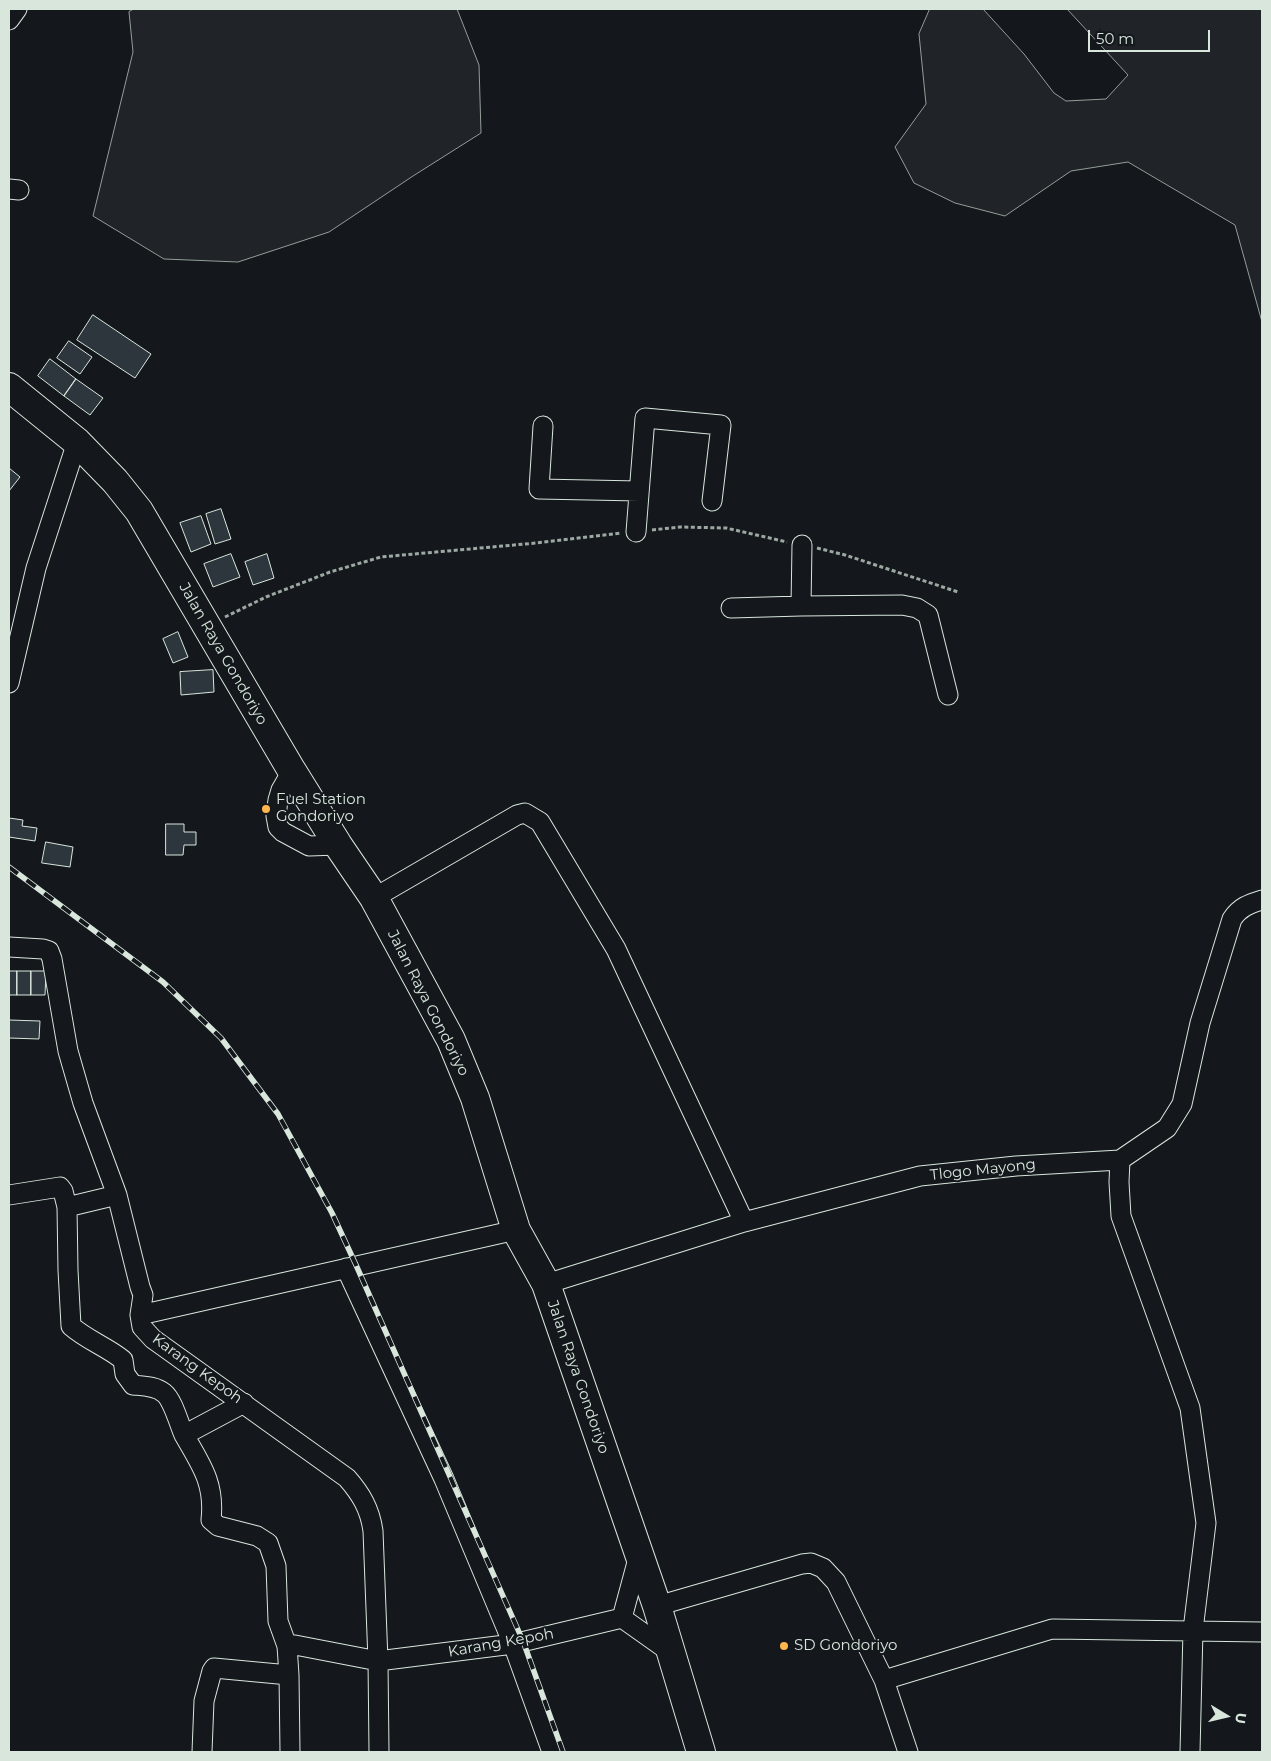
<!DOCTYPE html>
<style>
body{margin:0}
#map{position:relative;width:1271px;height:1761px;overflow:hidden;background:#14181c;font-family:Montserrat,sans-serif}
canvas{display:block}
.frame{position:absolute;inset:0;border:10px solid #d8e6dc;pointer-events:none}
.north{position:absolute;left:1201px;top:1691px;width:50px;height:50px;-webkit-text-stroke:4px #14181c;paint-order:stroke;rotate:99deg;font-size:14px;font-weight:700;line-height:20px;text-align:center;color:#d8e6dc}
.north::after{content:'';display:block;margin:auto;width:18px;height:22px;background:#d8e6dc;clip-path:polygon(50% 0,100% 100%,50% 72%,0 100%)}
.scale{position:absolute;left:1088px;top:30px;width:122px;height:22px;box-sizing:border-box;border:2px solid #d8e6dc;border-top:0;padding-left:6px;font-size:15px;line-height:18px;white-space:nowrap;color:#d8e6dc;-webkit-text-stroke:4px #14181c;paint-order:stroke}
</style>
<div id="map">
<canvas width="1271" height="1761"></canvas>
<div class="frame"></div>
<div class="north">U</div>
<div class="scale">50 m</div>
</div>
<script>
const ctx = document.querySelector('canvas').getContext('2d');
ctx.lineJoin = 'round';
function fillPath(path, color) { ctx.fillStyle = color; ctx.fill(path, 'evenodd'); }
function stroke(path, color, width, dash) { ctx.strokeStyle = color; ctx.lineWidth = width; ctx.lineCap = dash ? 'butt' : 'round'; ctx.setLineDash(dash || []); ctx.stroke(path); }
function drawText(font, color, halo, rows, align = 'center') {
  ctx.font = font + ' Montserrat,sans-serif'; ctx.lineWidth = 4; ctx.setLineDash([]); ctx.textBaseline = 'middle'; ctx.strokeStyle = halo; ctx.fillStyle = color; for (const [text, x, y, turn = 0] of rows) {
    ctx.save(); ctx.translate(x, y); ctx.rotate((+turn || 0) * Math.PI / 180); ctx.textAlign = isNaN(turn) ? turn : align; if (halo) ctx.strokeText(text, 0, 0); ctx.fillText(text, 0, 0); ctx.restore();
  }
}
const green = new Path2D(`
 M134 9H457L479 65 481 133 413 176 329 232 238 262 164 259 93 216 133 52 129 12Z
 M930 9H983L1024 54 1054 93 1066 101 1106 99 1128 75 1067 9H1262V322L1235 225 1128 162 1071 171 1005 216 955 203 914 183 895 147 926 104 919 34Z`);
fillPath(green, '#202428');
stroke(green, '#939e99', 1);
const building = new Path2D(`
 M93 315 151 354 135 378 77 340Z
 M69 341 92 357 80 374 57 358Z
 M50 359 76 379 64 396 38 376Z
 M76 379 103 398 90 415 64 396Z
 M9 468 20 477 9 491Z
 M221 509 231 539 215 544 206 514Z
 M201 516 211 544 191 552 180 523Z
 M231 554 240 577 213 587 204 564Z
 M267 554 274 578 253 585 245 562Z
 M178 632 188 657 173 663 163 639Z
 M213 670 214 692 181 695 180 672Z
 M9 818 23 820 22 826 37 828 35 841 9 837Z
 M166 824H184V832H196V845H184L183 855H166Z
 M46 842 73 847 70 867 42 863Z
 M9 971H17V995H9Z
 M17 971H31V995H17Z
 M31 971H46L45 995H31Z
 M9 1020 40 1021 39 1039 9 1038Z`);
fillPath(building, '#2c363c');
stroke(building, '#d8e6dc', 1);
const minor = new Path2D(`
 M9 20 17 9
 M9 189 19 190
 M543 426 539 489 639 491
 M636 532 645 418 721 425 712 501
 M801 606 902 605 917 608 928 615 948 695
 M731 608 801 606 802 545
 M9 683 36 568 77 442
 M292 771 281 790 278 800 276 816 278 827 283 832 309 846 338 845
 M374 898 517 815 525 813 540 822 616 949 744 1222
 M9 947 43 949 49 951 52 959 68 1051 83 1103 117 1195 140 1287 143 1295 140 1315
 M1120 1160 1119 1182 1121 1216 1190 1408 1206 1523 1193 1630 1190 1752
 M9 1195 60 1187 63 1191 67 1207 117 1195
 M67 1207 68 1270 71 1326C87 1340 107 1347 123 1360L125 1374 133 1385C143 1386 156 1386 164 1393 173 1400 179 1424 184 1435
 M346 1268 444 1479 513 1644 552 1752
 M546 1284 744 1222 920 1176 1016 1166 1120 1160 1167 1128 1182 1104 1200 1023 1232 919C1240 907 1249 904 1262 900
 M244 1403 184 1435C202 1466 215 1484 211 1520L218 1526 257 1536 268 1543 276 1566 278 1621 287 1646
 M657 1606 802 1564 811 1563 823 1568 836 1582 884 1680 1052 1629 1262 1632
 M622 1618 639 1555
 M622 1618 670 1652
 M884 1680 908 1752
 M202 1752 204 1701 212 1671 214 1668 289 1675
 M290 1752 289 1675 287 1646 295 1645 378 1661 513 1644 622 1618
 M379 1752 378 1661 373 1531C370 1509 361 1494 347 1478L153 1339 142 1327 140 1315 516 1230`);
const highway = new Path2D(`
 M9 387 77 442 115 481 139 511 292 771 338 845 374 898 451 1040 475 1098 516 1230 546 1284 657 1606 701 1752`);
stroke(minor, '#d8e6dc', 21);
stroke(highway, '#d8e6dc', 30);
stroke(new Path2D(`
 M652 530 680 527 726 528 787 542
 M817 548 845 555 958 592
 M225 617 266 597 330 572 381 557 536 543 621 533`), '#9da8a2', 3, [4, 2.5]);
stroke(minor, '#14181c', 19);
stroke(highway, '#14181c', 28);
const rail = new Path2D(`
 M9 867 163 982 221 1038 278 1114 332 1213 356 1265 523 1641 563 1752`);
stroke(rail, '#d8e6dc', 5.5);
stroke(rail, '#14181c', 4, [11]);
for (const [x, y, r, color] of [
 [266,809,5,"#ffb74d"],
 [784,1646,5,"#ffb74d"]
]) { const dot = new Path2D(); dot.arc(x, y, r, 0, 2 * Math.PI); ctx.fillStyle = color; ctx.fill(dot); stroke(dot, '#14181c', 2); }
drawText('15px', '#d8e6dc', '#14181c', [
 ["Jalan Raya Gondoriyo",223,654,60],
 ["Jalan Raya Gondoriyo",428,1003,63],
 ["Tlogo Mayong",983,1170,-6],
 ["Karang Kepoh",197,1369,36],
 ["Jalan Raya Gondoriyo",578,1377,71],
 ["Karang Kepoh",501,1643,-10]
]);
drawText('15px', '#d8e6dc', '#14181c', [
 ["Fuel Station",276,800],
 ["Gondoriyo",276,817],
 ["SD Gondoriyo",794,1646]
], 'left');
</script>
